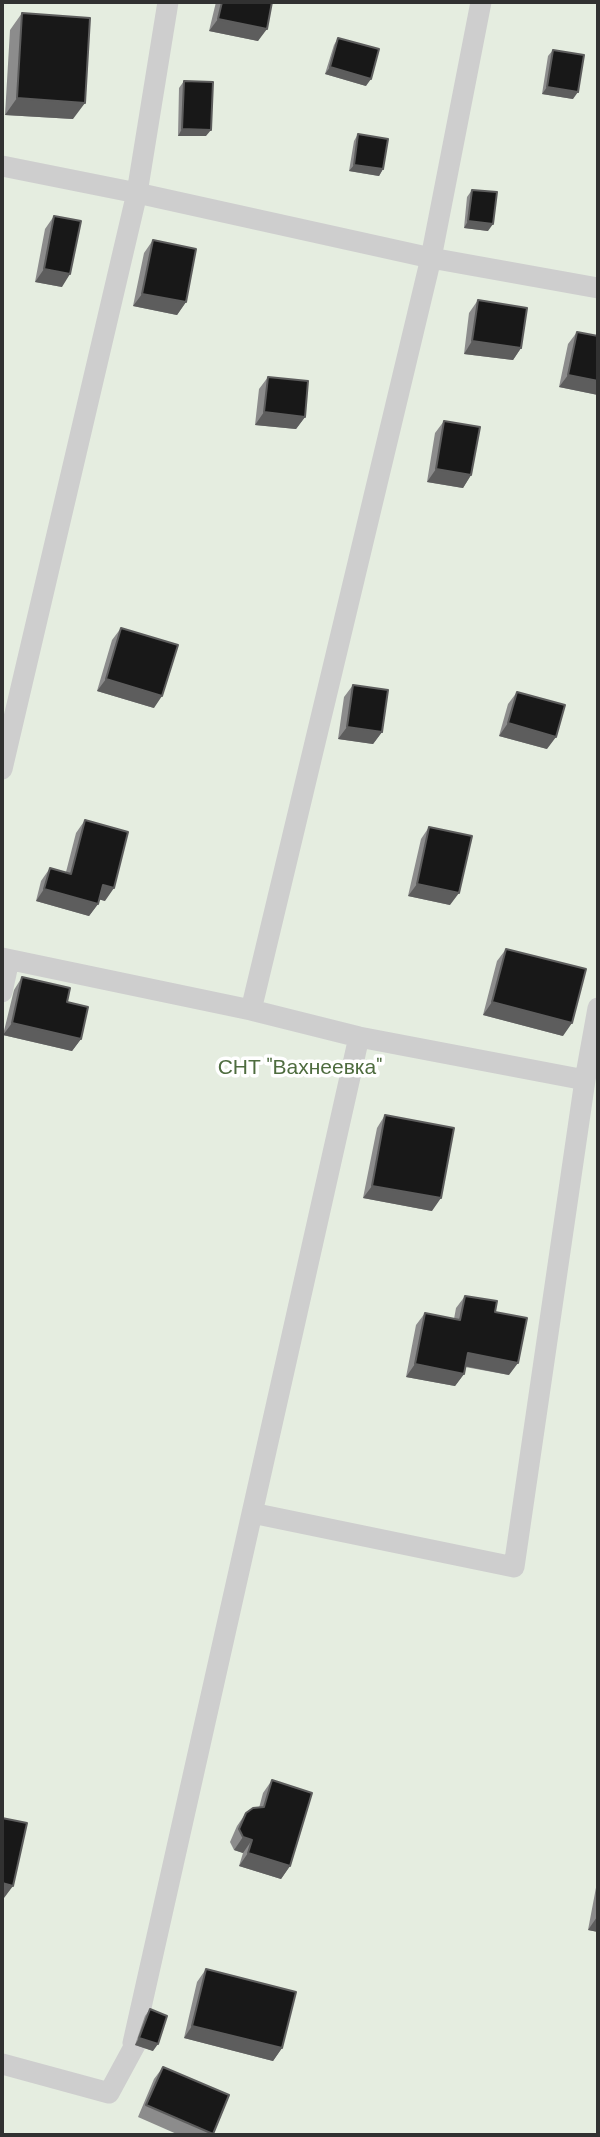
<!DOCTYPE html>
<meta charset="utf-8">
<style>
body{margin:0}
#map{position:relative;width:600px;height:2137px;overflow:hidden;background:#fff;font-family:"DM Sans",sans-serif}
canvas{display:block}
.frame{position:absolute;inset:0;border:4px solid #313131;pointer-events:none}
</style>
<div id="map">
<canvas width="600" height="2137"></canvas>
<div class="frame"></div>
</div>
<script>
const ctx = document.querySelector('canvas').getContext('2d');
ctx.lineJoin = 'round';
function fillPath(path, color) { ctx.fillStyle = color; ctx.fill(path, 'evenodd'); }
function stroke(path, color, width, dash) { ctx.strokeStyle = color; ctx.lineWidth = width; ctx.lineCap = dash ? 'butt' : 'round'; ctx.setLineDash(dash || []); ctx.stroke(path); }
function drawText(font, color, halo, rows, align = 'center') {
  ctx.font = font + ' "DM Sans",sans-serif'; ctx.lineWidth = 7; ctx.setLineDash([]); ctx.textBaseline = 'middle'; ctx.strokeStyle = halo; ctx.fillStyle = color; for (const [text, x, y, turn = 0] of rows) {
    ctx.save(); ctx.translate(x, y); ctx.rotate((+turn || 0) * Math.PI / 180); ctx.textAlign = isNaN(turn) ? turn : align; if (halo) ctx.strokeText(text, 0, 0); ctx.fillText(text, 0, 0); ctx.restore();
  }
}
fillPath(new Path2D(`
 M2 2H598V2135H2Z`), '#e5ede0');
stroke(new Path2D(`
 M2 166 137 193 431 258 598 288
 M2 769 137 193 168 2
 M2 958 251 1010 359 1037 585 1080
 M2 992 9 960
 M251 1010 431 258 481 2
 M252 1513 514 1567 585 1080 598 1008
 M2 2064 109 2093 135 2045 133 2043 359 1037`), '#cecece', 21);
fillPath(new Path2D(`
 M216 2H272L258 41 209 31Z
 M22 13 73 119 5 115 10 30Z
 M338 38 366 86 325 74 334 45Z
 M553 50 573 99 542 94 548 56Z
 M184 81 206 136H178L179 88Z
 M358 134 383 169 379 176 349 171 354 141Z
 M472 190 488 231 464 228 467 197Z
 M54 216 62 287 35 282 45 229Z
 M153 240 186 302 177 315 133 306 144 253Z
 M478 300 521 348 513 360 464 354 469 313Z
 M577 332 598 336V395L559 387 568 344Z
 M268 377 305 417 296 429 255 425 259 389Z
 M444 421 471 475 463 488 427 482 435 433Z
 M121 628 154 708 97 691 112 640Z
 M353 685 382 732 373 744 338 739 344 697Z
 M517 692 547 749 499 736 508 704Z
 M85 820 105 901 99 899 98 904 89 916 36 901 41 881 50 868 66 872 76 833Z
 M429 827 450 905 408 896 421 839Z
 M506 949 563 1036 483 1015 497 961Z
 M22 977 81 1039 72 1051 3 1035 14 990Z
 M385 1115 432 1211 363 1198 377 1128Z
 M465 1296 495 1312 509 1375 465 1367 464 1374 455 1386 406 1377 416 1325 425 1313 454 1319 456 1308Z
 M272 1780 290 1866 281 1879 239 1866 243 1853 234 1850 230 1842 237 1826 246 1813 259 1808 263 1793Z
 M598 1877V1932L588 1930Z
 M206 1969 282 2048 273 2061 184 2038 197 1982Z
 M150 2009 153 2051 135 2045 145 2016Z
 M163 2067 213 2134 212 2135H179L138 2117 154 2079Z`), '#8c8c8c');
fillPath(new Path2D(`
 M218 19 267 29 258 41 209 31Z
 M330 67 371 79 366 86 325 74Z
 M547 87 578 92 573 99 542 94Z
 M17 98 85 103 73 119 5 115Z
 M182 129 211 130 206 136H178Z
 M354 165 383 169 379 176 349 171Z
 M468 221 493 224 488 231 464 228Z
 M44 269 70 274 62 287 35 282Z
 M142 294 186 302 177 315 133 306Z
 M472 341 521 348 513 360 464 354Z
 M568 375 598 381V395L559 387Z
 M264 412 305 417 296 429 255 425Z
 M436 469 471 475 463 488 427 482Z
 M106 679 162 696 154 708 97 691Z
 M508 723 556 737 547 749 499 736Z
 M347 727 382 732 373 744 338 739Z
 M417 884 459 893 450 905 408 896Z
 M103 885 114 888 105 901 94 898Z
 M44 889 98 904 89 916 36 901Z
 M492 1002 572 1023 563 1036 483 1015Z
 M12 1023 81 1039 72 1051 3 1035Z
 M372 1186 441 1198 432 1211 363 1198Z
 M468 1353 518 1363 509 1375 459 1365Z
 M415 1364 464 1374 455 1386 406 1377Z
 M243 1837 252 1840 243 1853 234 1850Z
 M248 1853 290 1866 281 1879 239 1866Z
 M2 1883 13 1886 4 1898H2Z
 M597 1917 598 1918V1932L588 1930Z
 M192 2026 282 2048 273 2061 184 2038Z
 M139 2038 158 2044 153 2051 135 2045Z`), '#5d5d5d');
const building = new Path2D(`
 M222 2H272L267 29 218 19Z
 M22 13 90 18 85 103 17 98Z
 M338 38 379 49 371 79 330 67Z
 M553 50 584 55 578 92 547 87Z
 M184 81 213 82 211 130 182 129Z
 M358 134 388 139 383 169 354 165Z
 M472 190 497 192 493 224 468 221Z
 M54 216 81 221 70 274 44 269Z
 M153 240 196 249 186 302 142 294Z
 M478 300 527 308 521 348 472 341Z
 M577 332 598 336V381L568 375Z
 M268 377 308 381 305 417 264 412Z
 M444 421 480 427 471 475 436 469Z
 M121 628 178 645 162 696 106 679Z
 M353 685 388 690 382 732 347 727Z
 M517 692 565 705 556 737 508 723Z
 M85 820 128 832 114 888 103 885 98 904 44 889 50 868 71 874Z
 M429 827 472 836 459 893 417 884Z
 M506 949 586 969 572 1023 492 1002Z
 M22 977 70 988 67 1002 88 1007 81 1039 12 1023Z
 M385 1115 454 1128 441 1198 372 1186Z
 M465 1296 497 1301 495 1312 527 1318 518 1363 468 1353 464 1374 415 1364 425 1313 460 1320Z
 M272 1780 312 1793 290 1866 248 1853 252 1840 243 1837 239 1829 246 1813 253 1808 264 1807Z
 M2 1818 27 1823 13 1886 2 1883Z
 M206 1969 296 1992 282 2048 192 2026Z
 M150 2009 167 2016 158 2044 139 2038Z
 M163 2067 229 2095 213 2134 146 2105Z`);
fillPath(building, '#181818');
stroke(building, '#5d5d5d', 2);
drawText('21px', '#4e6c3f', '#fff', [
 ["СНТ \"Вахнеевка\"",300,1068]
]);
</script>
